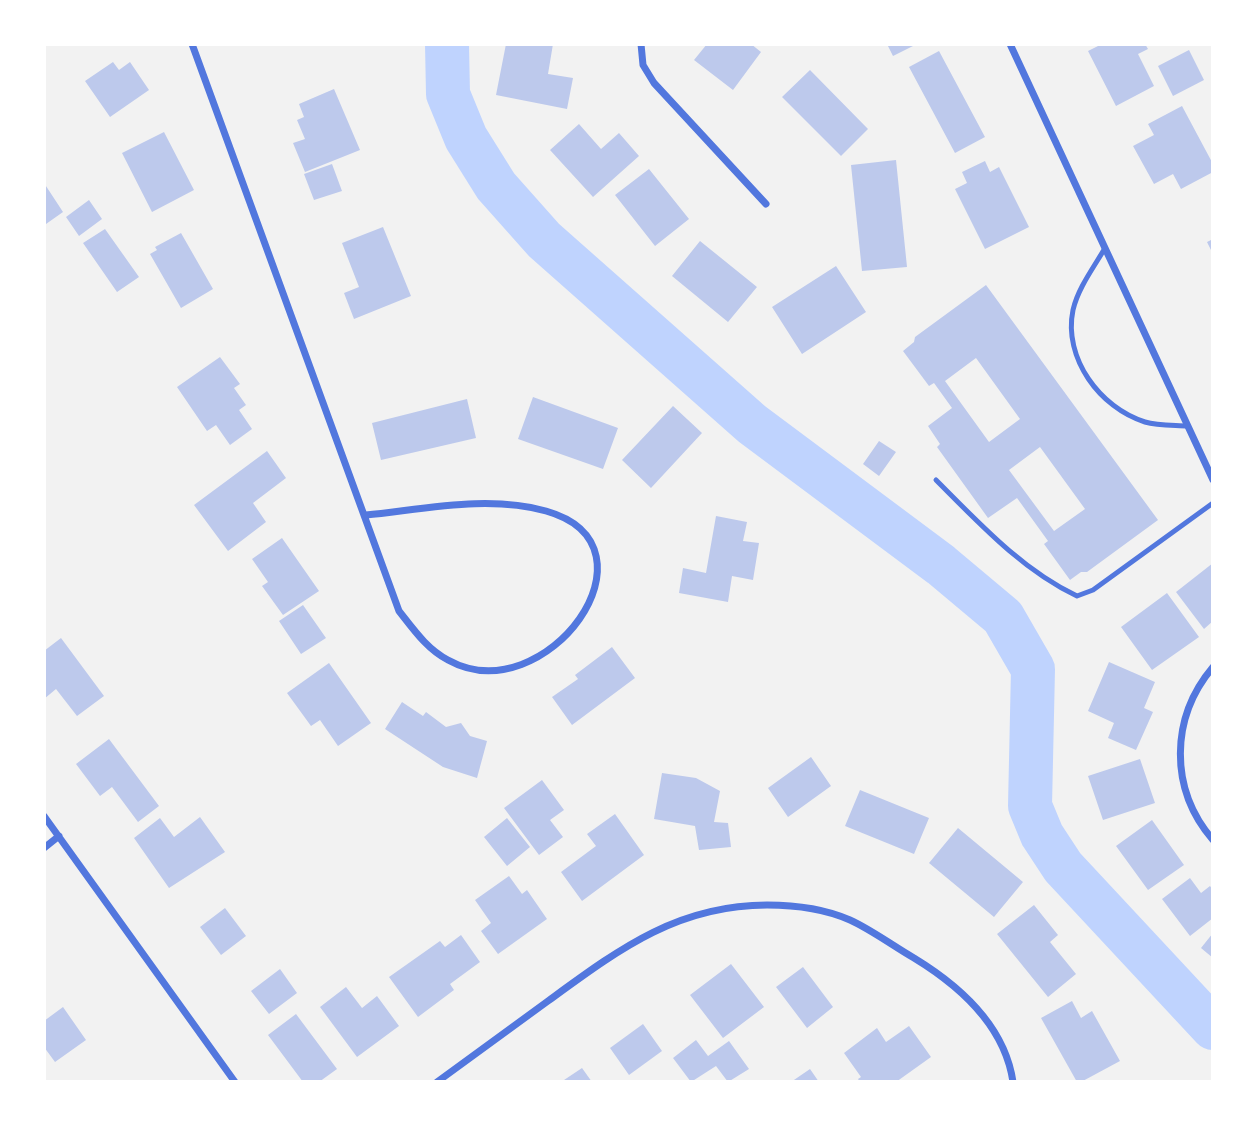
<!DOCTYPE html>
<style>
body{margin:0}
#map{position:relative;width:1257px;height:1126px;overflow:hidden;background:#f2f2f2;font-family:Overpass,sans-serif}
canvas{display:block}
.frame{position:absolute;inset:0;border:46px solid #fff;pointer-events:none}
</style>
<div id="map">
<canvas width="1257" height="1126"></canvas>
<div class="frame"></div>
</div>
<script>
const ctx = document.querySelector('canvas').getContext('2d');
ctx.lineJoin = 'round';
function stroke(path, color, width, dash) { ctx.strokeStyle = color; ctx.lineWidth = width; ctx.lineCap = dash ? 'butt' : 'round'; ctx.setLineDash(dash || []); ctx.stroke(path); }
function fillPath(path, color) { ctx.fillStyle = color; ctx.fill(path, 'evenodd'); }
stroke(new Path2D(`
 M447 44 448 94 466 138 496 186 544 240 752 424 941 565 1003 617 1033 669 1030 806 1042 835 1063 867 1213 1028`), '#bfd3fe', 44);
fillPath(new Path2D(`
 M506 44H553L548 74 573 78 567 109 496 95Z
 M707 44H751L761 52 733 90 694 60Z
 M887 44H917L893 56Z
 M1102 44H1145L1148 49 1138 54 1154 86 1116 106 1088 51Z
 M1189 50 1204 80 1173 96 1158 66Z
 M939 51 985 137 955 153 909 67Z
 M113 62 119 70 130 62 149 90 110 117 85 81Z
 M810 70 868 129 841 156 782 97Z
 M334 89 360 150 305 172 293 143 305 139 297 120 304 117 299 104Z
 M1182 106 1213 164V172L1181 189 1173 174 1154 184 1133 146 1154 135 1148 124Z
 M579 124 601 149 619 133 639 156 593 197 550 150Z
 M164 132 194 190 152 212 122 153Z
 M896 160 907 267 862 271 851 165Z
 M985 161 990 172 999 167 1029 227 985 249 955 189 967 183 962 172Z
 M332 164 342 191 314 200 304 174Z
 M649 169 689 219 655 246 615 195Z
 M44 183 63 212 46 224 44 221Z
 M89 200 102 219 79 236 66 217Z
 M383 227 411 296 354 319 344 293 359 287 342 243Z
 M105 229 139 277 117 292 83 243Z
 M181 233 213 289 181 308 150 254 157 250 155 247Z
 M1213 239V254L1207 242Z
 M700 241 757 287 728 322 672 276Z
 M836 266 866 312 802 354 772 307Z
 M986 285 1158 520 1087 572H1081L1070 580 1044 544 1048 541 1017 498 988 518 937 447 940 444 928 426 952 408 934 383 929 386 903 351 914 342 915 337ZM976 358 1020 419 989 442 945 381ZM1040 447 1085 509 1054 531 1009 470Z
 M220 357 240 384 234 388 246 405 239 410 252 429 230 445 216 425 207 431 177 387Z
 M533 397 618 428 603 469 518 439Z
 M467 399 476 438 381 460 372 423Z
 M673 406 702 433 651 488 622 460Z
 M879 441 896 452 879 476 863 464Z
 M267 451 286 478 253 503 266 522 228 551 194 505Z
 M716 516 747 522 743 541 759 543 753 580 732 576 728 602 679 593 683 568 706 573Z
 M282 538 319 591 283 615 262 586 268 582 252 559Z
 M1213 563V621L1204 629 1176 592Z
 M1167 593 1199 637 1152 670 1121 627Z
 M303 605 326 638 301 654 279 621Z
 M61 638 104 696 77 716 56 689 44 699V651Z
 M612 647 635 678 572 725 552 697 578 679 575 675Z
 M1109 662 1155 682 1144 708 1153 712 1136 750 1108 738 1114 723 1088 711Z
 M329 663 371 723 338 746 320 720 311 726 287 693Z
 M402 702 423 716 426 712 446 727 461 723 470 736 487 741 477 778 443 767 385 729Z
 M109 739 159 806 138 822 112 787 100 796 76 764Z
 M811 757 831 786 788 817 768 788Z
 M1140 759 1155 803 1103 820 1088 776Z
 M662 773 696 778 720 791 714 822 728 823 731 847 699 850 695 826 654 819Z
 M542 780 564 810 550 820 563 837 539 855 504 808Z
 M860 790 929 818 914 854 845 826Z
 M615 814 644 855 582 901 561 872 596 846 587 834Z
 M200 817 225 852 169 888 134 838 160 818 174 837Z
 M507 818 530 847 507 866 484 837Z
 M1152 820 1184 865 1148 890 1116 846Z
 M958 828 1023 882 994 917 929 863Z
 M509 876 522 894 527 890 547 919 498 954 481 931 491 923 475 900Z
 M1190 878 1201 893 1210 886 1213 890V918L1190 936 1162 899Z
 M1034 905 1058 935 1050 942 1076 974 1048 997 997 934Z
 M225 908 246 936 221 955 200 927Z
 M1213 933V958L1201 948Z
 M461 935 480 962 450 984 454 990 418 1017 389 977 440 941 445 947Z
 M731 964 764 1007 723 1038 690 995Z
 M803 967 833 1007 807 1028 776 987Z
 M280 969 297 993 269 1014 251 991Z
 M346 987 362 1008 377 996 399 1026 357 1057 320 1007Z
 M1072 1001 1081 1018 1092 1011 1120 1061 1081 1082H1077L1041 1018Z
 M63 1007 86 1040 55 1062 44 1047V1021Z
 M296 1014 337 1069 319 1082H303L268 1035Z
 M643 1024 662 1051 629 1075 610 1048Z
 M909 1026 931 1057 896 1082H860L858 1079 861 1077 844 1053 877 1028 886 1042Z
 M696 1040 708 1056 729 1041 749 1069 728 1082 716 1066 691 1082 673 1058Z
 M582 1068 592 1082H561Z
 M810 1069 819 1082H791Z`), '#bdc9ec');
stroke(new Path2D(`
 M1105 248C1094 267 1078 288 1073 310 1063 358 1100 408 1145 422 1158 426 1175 425 1188 426
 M936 480C979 523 1022 570 1077 596L1093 590 1213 503`), '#5277de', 5);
stroke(new Path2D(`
 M192 44 399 611C414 630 427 649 448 660 545 714 669 546 546 511 488 495 425 509 366 515
 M641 44 643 65 654 83 766 204
 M1010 44 1213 480
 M1213 667C1170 718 1169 789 1213 840
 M44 816 235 1082
 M44 848 59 836
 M437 1082C474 1055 511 1028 548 1001 618 950 677 905 767 905 795 905 825 909 850 920 872 930 893 946 914 958 960 986 1005 1027 1013 1082`), '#5277de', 7);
</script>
